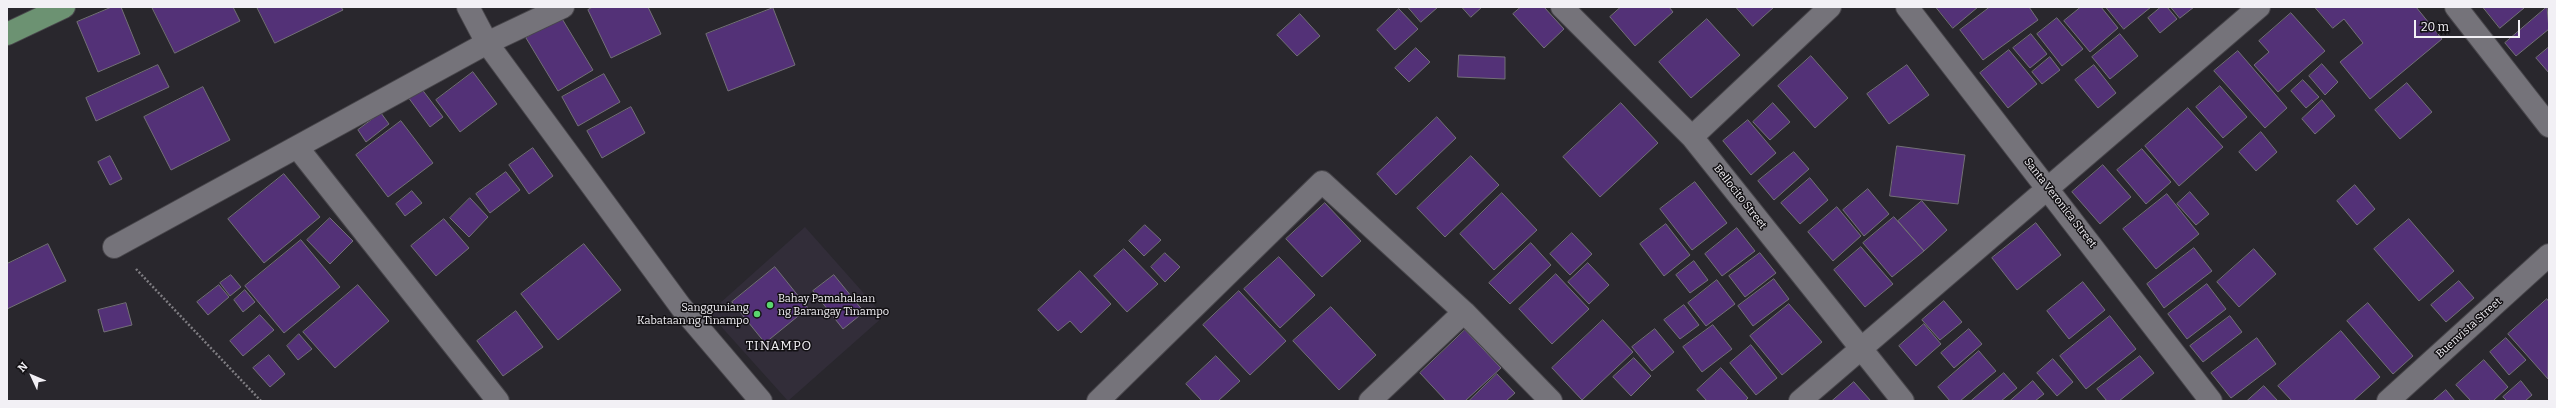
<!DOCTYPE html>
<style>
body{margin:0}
#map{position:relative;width:2556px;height:408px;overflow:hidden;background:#29272d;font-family:Bitter,serif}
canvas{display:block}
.frame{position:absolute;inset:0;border:8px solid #f2f0f5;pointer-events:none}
.north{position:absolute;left:12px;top:356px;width:40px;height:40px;-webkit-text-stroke:3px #121013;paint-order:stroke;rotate:314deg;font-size:11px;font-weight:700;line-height:16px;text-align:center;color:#f2f0f5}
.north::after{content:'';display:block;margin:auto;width:14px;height:18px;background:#f2f0f5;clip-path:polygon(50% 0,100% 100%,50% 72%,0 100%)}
.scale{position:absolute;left:2414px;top:20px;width:106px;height:18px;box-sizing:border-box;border:2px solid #f2f0f5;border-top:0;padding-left:5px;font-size:12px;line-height:14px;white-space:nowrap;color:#f2f0f5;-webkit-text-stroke:3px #121013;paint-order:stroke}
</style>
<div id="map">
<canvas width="2556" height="408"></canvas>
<div class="frame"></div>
<div class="north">N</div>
<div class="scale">20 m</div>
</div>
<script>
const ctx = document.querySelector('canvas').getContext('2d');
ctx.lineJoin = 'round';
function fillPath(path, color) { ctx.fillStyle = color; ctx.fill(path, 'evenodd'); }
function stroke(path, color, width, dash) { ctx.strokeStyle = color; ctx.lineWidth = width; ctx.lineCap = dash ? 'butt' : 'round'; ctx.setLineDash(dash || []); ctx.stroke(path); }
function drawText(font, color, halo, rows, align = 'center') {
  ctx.font = font + ' Bitter,serif'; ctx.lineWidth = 3; ctx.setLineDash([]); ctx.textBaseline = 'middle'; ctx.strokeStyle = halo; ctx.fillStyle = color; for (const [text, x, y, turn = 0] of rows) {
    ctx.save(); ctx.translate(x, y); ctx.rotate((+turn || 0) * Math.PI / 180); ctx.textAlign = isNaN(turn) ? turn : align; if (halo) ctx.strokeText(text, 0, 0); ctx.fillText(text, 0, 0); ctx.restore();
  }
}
fillPath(new Path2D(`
 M805 227 884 316 788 401 709 313Z`), '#322d39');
const building = new Path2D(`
 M112 7H121L140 54 98 72 77 22Z
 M152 7H233L240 21 175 53Z
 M257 7H341L343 10 275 43Z
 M593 7H648L661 34 611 58 588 10Z
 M1408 7H1438L1421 22Z
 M1462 7H1482L1471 17Z
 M1521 7H1544L1564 29 1544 48 1513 14Z
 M1621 7H1669L1673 12 1635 46 1610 17Z
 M1736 7H1774L1753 26Z
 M1936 7H1978L1953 28Z
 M1990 7H2029L2038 20 1983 60 1960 30Z
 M2081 7H2101L2118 28 2090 52 2064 21Z
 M2106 7H2151L2124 29Z
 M2161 7H2167L2177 19 2160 33 2148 18Z
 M2171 7H2194L2180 18Z
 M2315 7H2416L2442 39 2370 99 2340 62 2363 43 2344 19 2333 28Z
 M2483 7H2523L2524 8 2500 28Z
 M2547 7 2549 29 2516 56 2505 43Z
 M773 8 795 65 728 91 706 34Z
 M1399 9 1418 29 1395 50 1377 30Z
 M2291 13 2325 51 2278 92 2254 65 2269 52 2259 41Z
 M1300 14 1320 36 1297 56 1277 35Z
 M561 17 593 70 558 91 526 38Z
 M2057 18 2083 49 2062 66 2037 34Z
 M1707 19 1740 55 1691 98 1659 62Z
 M2031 34 2047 54 2030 68 2013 48Z
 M2120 34 2138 56 2110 79 2092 57Z
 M2549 47V73L2536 58Z
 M1416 48 1430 62 1409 82 1395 68Z
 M2009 50 2037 84 2008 108 1980 73Z
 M2238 51 2287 108 2265 128 2214 71Z
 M1459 55 1505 57V79L1458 77Z
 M1811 56 1848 98 1815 128 1778 86Z
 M2050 57 2060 70 2042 84 2032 72Z
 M2322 64 2338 82 2325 95 2309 76Z
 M158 65 169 87 96 121 86 98Z
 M1907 65 1929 95 1889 124 1867 94Z
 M2094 65 2116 93 2098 108 2075 80Z
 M473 72 497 104 460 132 436 100Z
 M604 74 620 102 578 126 562 97Z
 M2303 80 2319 97 2306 108 2291 91Z
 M2407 83 2432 112 2400 139 2375 110Z
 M2220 86 2247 117 2223 138 2196 107Z
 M203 87 230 140 171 170 144 117Z
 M421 88 443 117 430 127 408 97Z
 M2322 100 2335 116 2315 134 2302 119Z
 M1621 103 1658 143 1600 197 1563 157Z
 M1773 103 1790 122 1770 140 1753 122Z
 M631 107 645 133 602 158 587 131Z
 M2188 108 2223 147 2179 186 2145 146Z
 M381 113 389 124 366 142 358 130Z
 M1437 117 1456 138 1396 195 1377 174Z
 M1748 120 1776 153 1751 175 1723 141Z
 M401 121 433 163 388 197 356 155Z
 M2261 132 2277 152 2256 171 2239 152Z
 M1897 146 1965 155 1958 204 1890 196Z
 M533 148 553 176 529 194 509 165Z
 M2142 149 2171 182 2146 204 2117 170Z
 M1794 152 1809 169 1774 200 1758 181Z
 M110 156 122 179 110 185 98 162Z
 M1471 156 1499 185 1445 237 1417 208Z
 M2103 165 2131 197 2100 224 2072 192Z
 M506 172 520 190 490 213 476 194Z
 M284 174 320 217 264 263 228 219Z
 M1810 178 1828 200 1800 224 1781 203Z
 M1695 182 1727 223 1692 250 1660 209Z
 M2355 185 2375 209 2357 225 2337 201Z
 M1868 189 1889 214 1864 236 1843 210Z
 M412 191 422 203 405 216 396 204Z
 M2190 192 2209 214 2196 225 2177 204Z
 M1502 193 1537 230 1494 270 1460 234Z
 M2167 194 2199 234 2156 269 2123 229Z
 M470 198 488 217 469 237 450 218Z
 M1922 201 1947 230 1924 251 1898 221Z
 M1325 203 1361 241 1322 277 1286 239Z
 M1837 207 1861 236 1833 261 1808 232Z
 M1894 217 1924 251 1892 277 1863 243Z
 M330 218 353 241 330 264 307 240Z
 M444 219 469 248 436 276 411 246Z
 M2409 219 2454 271 2419 301 2374 249Z
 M2036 223 2061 255 2017 290 1992 258Z
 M1666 224 1690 255 1664 276 1640 244Z
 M1145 225 1161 240 1144 256 1129 241Z
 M1737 228 1755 251 1722 276 1705 254Z
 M1572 233 1592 254 1570 275 1550 254Z
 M301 240 340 287 284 333 245 286Z
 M1531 243 1551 265 1510 304 1489 283Z
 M48 244 66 281 7 309V264Z
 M584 244 621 290 558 340 521 294Z
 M1861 247 1893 284 1865 307 1834 270Z
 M2194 248 2212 271 2164 308 2147 284Z
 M1124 249 1158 284 1127 312 1094 276Z
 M2254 249 2276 274 2239 307 2217 282Z
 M1165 253 1180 267 1165 282 1151 267Z
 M1760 253 1776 273 1745 297 1729 276Z
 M1279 257 1315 295 1280 328 1244 289Z
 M1694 261 1708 280 1690 293 1676 275Z
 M1588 263 1609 285 1589 304 1568 282Z
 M775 267 808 308 765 343 732 302Z
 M1080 271 1111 304 1081 333 1070 321 1058 331 1038 310Z
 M1556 274 1589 309 1552 344 1519 309Z
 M231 275 241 287 230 296 220 283Z
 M834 275 864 312 843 329 813 291Z
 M1774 279 1789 299 1753 326 1738 306Z
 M1717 280 1735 304 1706 326 1688 303Z
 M2459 281 2474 298 2446 322 2431 305Z
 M2083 282 2105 310 2069 339 2047 311Z
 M2207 284 2226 309 2187 339 2168 314Z
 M219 285 229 297 208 315 197 302Z
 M358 285 389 321 335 368 303 332Z
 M245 290 255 302 243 312 234 300Z
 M1239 291 1286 341 1250 375 1203 325Z
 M2547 299 2549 302 2548 379 2508 334Z
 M1944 301 1962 322 1940 340 1922 320Z
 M126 303 132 325 104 332 98 310Z
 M2368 303 2413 356 2393 374 2347 321Z
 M1789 304 1822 342 1782 375 1750 336Z
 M1684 305 1699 325 1680 339 1664 320Z
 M1331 307 1376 355 1339 390 1293 341Z
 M516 311 543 347 503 376 477 341Z
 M260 315 274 330 243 356 230 341Z
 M2110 316 2136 349 2086 389 2060 356Z
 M2230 316 2242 332 2203 362 2190 346Z
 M1603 320 1633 352 1582 400 1552 368Z
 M1924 324 1941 344 1916 366 1899 346Z
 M1713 325 1732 349 1702 372 1683 347Z
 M1655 329 1674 352 1652 371 1632 347Z
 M1969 329 1982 344 1954 368 1941 353Z
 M1465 330 1501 368 1465 401H1446L1420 373Z
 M2341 331 2380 377 2353 401H2292L2278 386Z
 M299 334 312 349 298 360 287 346Z
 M2257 338 2276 364 2231 398 2211 373Z
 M2506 338 2526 360 2509 375 2490 352Z
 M1751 345 1777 378 1756 395 1730 363Z
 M1979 351 1996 371 1960 401H1950L1938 387Z
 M269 355 285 374 270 387 253 368Z
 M1216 356 1240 381 1218 401H1202L1186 384Z
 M2140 356 2154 373 2119 401H2107L2097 389Z
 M1634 358 1651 376 1631 396 1613 377Z
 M2053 359 2073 382 2057 396 2037 373Z
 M2484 360 2508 387 2493 401H2471L2456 385Z
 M1721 368 1748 398 1745 401H1707L1697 390Z
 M2004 373 2017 388 2001 401H1971Z
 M1497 374 1515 393 1506 401H1469Z
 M2033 381 2044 394 2035 401H2010Z
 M2521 381 2532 395 2525 401H2507L2503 397Z
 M1854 382 1871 401H1832Z
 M2264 386 2278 401H2247Z
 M2446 390 2455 401H2433Z`);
fillPath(building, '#533177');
stroke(building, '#737077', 1);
const minor = new Path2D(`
 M468 7 487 43 681 307 761 401
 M1562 7 1692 137 1903 401
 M1907 7 2211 401
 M2456 7 2549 126
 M1692 137 1830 7
 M297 147 498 401
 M114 247 487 43 563 7
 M1098 401 1322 182 1464 312 1551 401
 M1370 401 1464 312
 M1800 401 2259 7
 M2388 401 2549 255`);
const major = new Path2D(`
 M7 34 64 7`);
stroke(minor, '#48464b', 24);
stroke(major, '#48464b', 24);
stroke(new Path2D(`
 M136 269 261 401`), '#7f7d82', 2.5, [2, 2]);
stroke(minor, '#75737a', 22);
stroke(major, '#6c9272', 22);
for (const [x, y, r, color] of [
 [770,305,4,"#5ad56e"],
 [757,314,4,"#5ad56e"]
]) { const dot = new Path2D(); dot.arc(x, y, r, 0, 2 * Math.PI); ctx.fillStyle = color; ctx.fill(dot); stroke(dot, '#121013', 1.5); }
drawText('11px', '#f2f0f5', '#121013', [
 ["Bellocito Street",1740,197,52],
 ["Santa Veronica Street",2060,203,52],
 ["Buenvista Street",2469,328,-42]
]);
drawText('11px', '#f2f0f5', '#121013', [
 ["Bahay Pamahalaan",778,299],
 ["ng Barangay Tinampo",778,312],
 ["Sangguniang",749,308,"right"],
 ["Kabataan ng Tinampo",749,321,"right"]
], 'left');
ctx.letterSpacing = '1px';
drawText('13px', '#f2f0f5', '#121013', [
 ["TINAMPO",779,346]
]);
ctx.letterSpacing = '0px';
</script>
